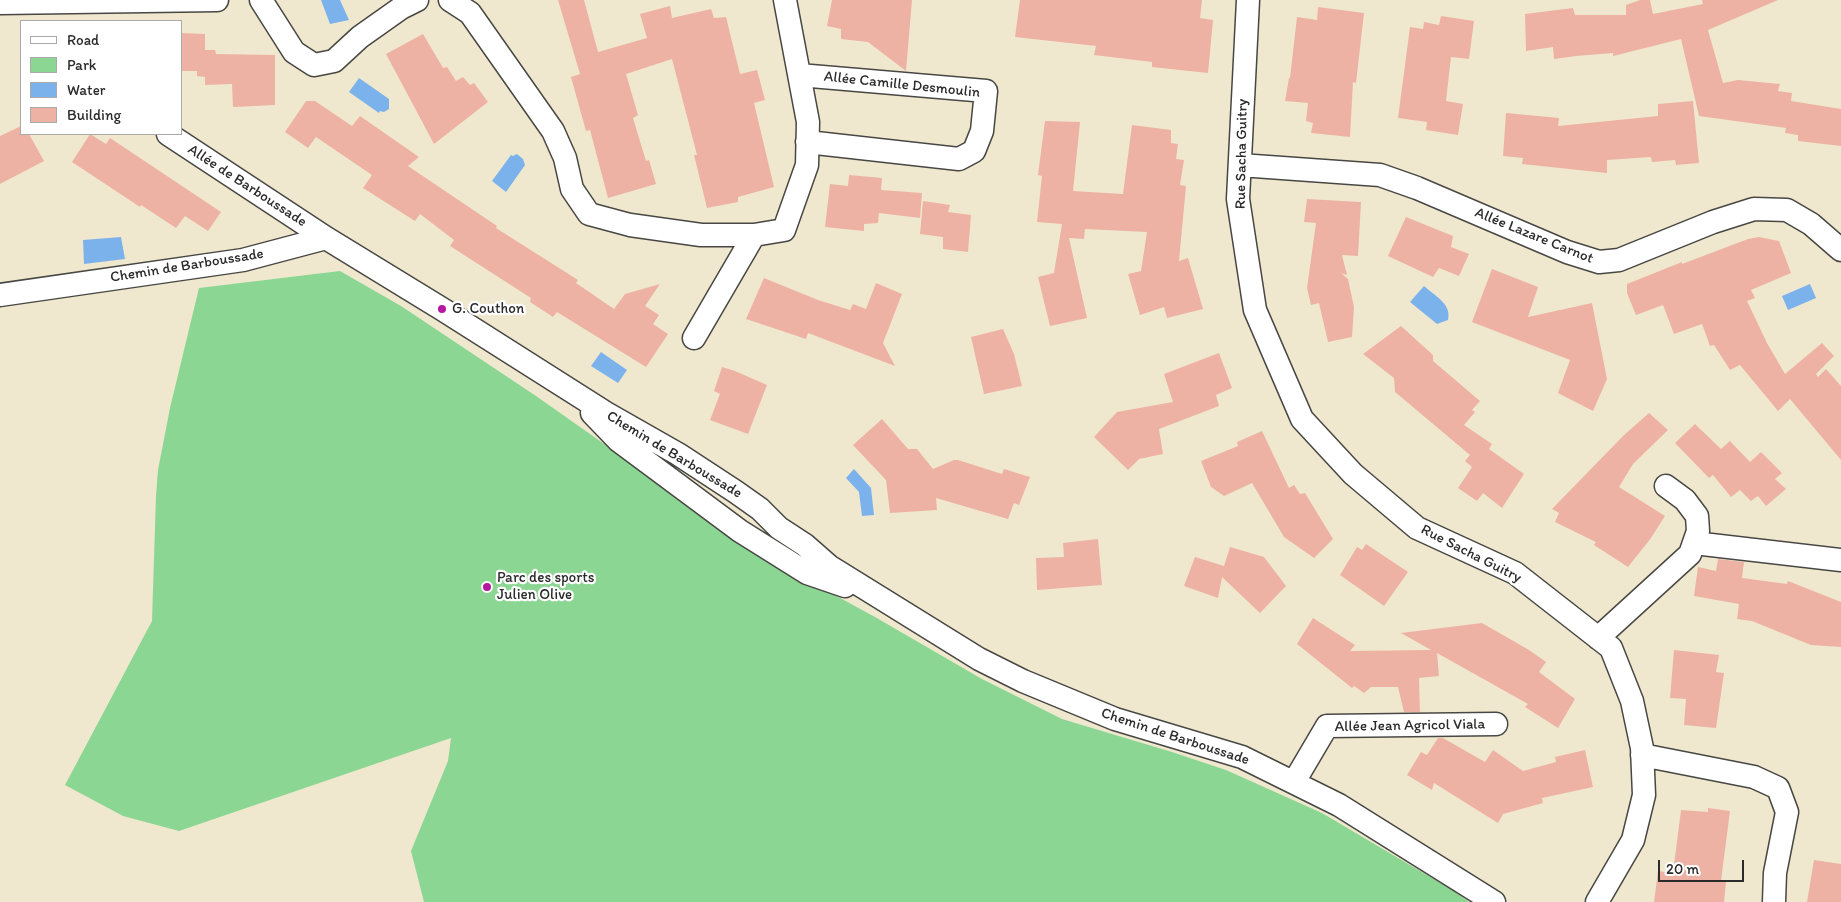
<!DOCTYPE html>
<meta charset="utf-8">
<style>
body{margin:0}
#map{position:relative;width:1841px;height:902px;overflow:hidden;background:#efe8ce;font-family:Itim,sans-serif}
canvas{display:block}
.legend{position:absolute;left:20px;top:20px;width:162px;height:115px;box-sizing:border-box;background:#fff;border:1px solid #aaa;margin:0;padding:6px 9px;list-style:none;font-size:15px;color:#2b2b2b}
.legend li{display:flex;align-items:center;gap:10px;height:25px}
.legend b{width:25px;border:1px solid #aaa}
.scale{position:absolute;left:1658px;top:860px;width:86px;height:22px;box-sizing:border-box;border:2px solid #2b2b2b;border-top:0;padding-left:6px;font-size:15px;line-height:18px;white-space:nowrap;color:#2b2b2b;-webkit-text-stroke:4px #fff;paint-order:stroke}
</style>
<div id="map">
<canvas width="1841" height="902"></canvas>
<ul class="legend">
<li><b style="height:6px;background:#fff"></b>Road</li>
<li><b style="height:14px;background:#8cd693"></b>Park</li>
<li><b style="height:14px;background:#7cb2eb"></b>Water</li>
<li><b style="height:14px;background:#eeb2a4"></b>Building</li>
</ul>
<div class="scale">20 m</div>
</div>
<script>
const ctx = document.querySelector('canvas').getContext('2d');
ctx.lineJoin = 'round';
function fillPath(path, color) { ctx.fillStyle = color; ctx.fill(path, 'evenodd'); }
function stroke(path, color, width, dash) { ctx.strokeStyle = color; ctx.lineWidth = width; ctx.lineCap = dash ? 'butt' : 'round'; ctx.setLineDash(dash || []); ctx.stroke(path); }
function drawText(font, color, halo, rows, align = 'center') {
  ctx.font = font + ' Itim,sans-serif'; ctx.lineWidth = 4.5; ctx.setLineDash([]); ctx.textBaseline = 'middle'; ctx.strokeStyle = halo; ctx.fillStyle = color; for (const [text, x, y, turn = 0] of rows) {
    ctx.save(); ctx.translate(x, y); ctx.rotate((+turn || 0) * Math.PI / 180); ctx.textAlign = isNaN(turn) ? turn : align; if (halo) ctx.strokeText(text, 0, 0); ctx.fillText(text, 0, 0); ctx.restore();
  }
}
fillPath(new Path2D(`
 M340 271 401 306 536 396 765 557 875 617 982 679 1062 719 1172 752 1226 770 1322 813 1454 891 1469 902H424L411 851 448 761 451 738 179 831 123 816 65 785 152 621 156 496 158 470 170 408 199 288Z`), '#8cd693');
fillPath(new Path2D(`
 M321 0H340L349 20 330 24Z
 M359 78 389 99V109L384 112 380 111 379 113 349 92Z
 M517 154 523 159 525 165 506 192 492 181 511 155 513 156Z
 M121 237 125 259 84 264 83 240Z
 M1810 284 1816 298 1788 310 1782 296Z
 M1424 286C1435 296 1452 304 1448 320L1437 324 1410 302Z
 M601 352 627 370 618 383 591 366Z
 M854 469 871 488 874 515 862 516 859 492 846 478Z`), '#7cb2eb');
fillPath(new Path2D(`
 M558 0H584L598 52 647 38 640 14 670 6 672 18 711 9 714 18 726 17 740 74 757 70 765 100 754 103 774 187 738 197V202L707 208 694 155H697L672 59 626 74 638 115 633 118 646 161 649 160 656 184 608 198 590 130 586 131 571 77 580 74Z
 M832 0H912L906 71 868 42 841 39V29L827 26Z
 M1020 0H1202L1200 18 1213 20 1208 73 1152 67V62L1094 55 1096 46 1015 37Z
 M1640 0H1650L1653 14 1703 4 1702 0H1778L1708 30 1723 83 1738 80 1780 84 1778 91 1792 93 1791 101 1841 109V146L1798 141V135L1785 133 1786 128 1699 116 1681 39 1613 56V53L1576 56 1554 59 1553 47 1526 51 1525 14 1573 8 1575 15H1626V5Z
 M1318 7 1364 13 1356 83 1353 82 1350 137 1311 133 1313 123 1306 121 1308 103 1285 101 1289 78H1290L1297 17 1317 20Z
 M1441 16 1474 21 1469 59 1451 57 1446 101 1463 104 1458 135 1426 130 1427 122 1398 118 1410 27 1423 29 1424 22 1439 25Z
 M181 33 205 34V50H215L216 54 275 55V105L233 107 232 84 205 85V77L197 76V71H181Z
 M423 34 443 68 447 67 456 81 463 77 470 85 474 83 488 102 434 144 386 54Z
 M306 101H315L352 126 360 116 419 157 408 166 497 226 496 228 578 280 576 283 614 309 625 294 660 284 645 306 659 315 653 324 668 334 646 367 557 312 553 317 530 302 531 298 450 246 454 240 420 214 415 221 363 188 372 175 316 137 308 148 285 132Z
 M1693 101 1699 163 1676 165 1675 160 1652 162 1651 157 1607 160V173L1522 164 1523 158 1503 156 1506 113 1559 118 1558 126 1658 116V104Z
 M1045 121 1080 122 1073 191 1123 194 1132 125 1171 130V143L1178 144 1176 159 1184 160 1180 185 1186 186 1179 261 1188 258 1203 309 1167 318 1164 307 1140 315 1128 274 1141 271 1147 232 1085 229 1084 239 1069 238 1087 318 1050 326 1038 277 1054 273 1062 224 1037 222 1042 176 1038 175Z
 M21 126V134H29L44 161 0 184V136Z
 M90 134 106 144 110 138 221 212 208 231 185 216 176 228 141 205 140 207 72 162Z
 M849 175 882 178 881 190 922 193 920 218 879 213 878 223 864 224V231L825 227 830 184 848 186Z
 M1307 199 1361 202 1358 256 1342 255 1347 275 1341 273 1348 279 1354 307 1352 337 1328 342 1319 303 1311 305 1307 288 1316 223 1304 222Z
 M923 201 950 205 948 212 971 215 968 252 943 249V237L920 234Z
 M1406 217 1453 236 1451 247 1469 254 1459 276 1439 268 1433 277 1388 256Z
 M1759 237 1779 241 1791 273 1751 290 1755 298 1747 301 1767 343 1785 374 1822 343 1834 356 1816 374 1818 377 1826 369 1841 386V460L1790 399 1778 411 1740 365 1730 370 1714 345 1710 346 1702 324 1674 334 1663 305 1636 315 1627 293V284L1682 262V264L1748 239Z
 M1492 269 1538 287 1528 317 1592 303 1607 379 1593 411 1558 393 1570 360 1472 322Z
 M764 278 818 300 850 310 853 304 866 309 876 283 902 294 883 343 895 366 808 333 806 339 746 319Z
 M1401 326 1433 355V361L1480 401 1472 410 1475 412 1464 425 1492 444 1489 449 1524 474 1502 508 1483 493 1477 501 1458 488 1472 467 1465 461 1470 455 1395 392 1394 378 1363 354Z
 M1003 329 1014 354 1022 386 984 394 971 337Z
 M1219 353 1232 388 1216 395 1219 406 1159 429 1163 454 1139 459 1128 470 1094 437 1117 412 1173 402 1164 374Z
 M722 367 735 371 767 385 748 434 710 420 720 394 714 391Z
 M1649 413 1668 430 1633 464 1619 487 1665 516 1651 538 1628 567 1594 545 1596 542 1555 522 1559 513 1552 509 1623 436Z
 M882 419 908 449H917L933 469 954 460H958L1002 474 1004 469 1030 477 1019 505 1014 503 1008 519 936 498 937 510 890 513 886 480 853 445Z
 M1695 424 1721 449 1730 441 1750 462 1761 452 1782 473 1775 479 1786 489 1766 506 1758 496 1751 501 1740 490 1731 497 1713 475 1709 478 1675 443Z
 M1262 431 1289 488 1294 485 1300 494 1305 493 1333 539 1314 558 1284 537 1252 483 1224 496 1211 487 1201 461 1238 446 1237 442Z
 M1098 539 1102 585 1037 590 1036 558 1064 557 1063 543Z
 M1366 544 1408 572 1384 606 1340 575 1357 547 1362 550Z
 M1230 547 1264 557 1286 586 1260 613 1222 577 1218 598 1184 586 1195 557 1224 566Z
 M1718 559 1744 562 1742 578 1787 584 1788 581 1841 602V647L1811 645 1752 621 1737 619 1739 604 1694 596 1698 567 1716 571Z
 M1313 618 1355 645 1350 651 1431 650 1401 633 1482 623 1529 650 1546 662 1539 672 1575 699 1558 728 1525 707 1528 704 1437 653 1439 676 1419 678 1420 712H1404L1398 687H1371L1364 693 1354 686 1352 688 1297 644Z
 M1674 650 1719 655 1716 672 1724 673 1716 728 1684 725 1686 699 1670 698Z
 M1438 738H1443L1485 762 1493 750 1523 771 1556 762 1555 757 1585 750 1593 787 1542 798 1543 803 1503 814 1498 823 1434 783 1432 790 1407 775 1421 752 1427 755Z
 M1708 808 1730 811 1721 881 1726 882 1724 902H1654L1658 871 1673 873 1681 810 1708 812Z
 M1814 860 1841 864V902H1807Z`), '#eeb2a4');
const street = new Path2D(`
 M261 0 294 52 314 65 334 61 360 37 401 8 417 0
 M450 0 470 13 553 131 565 158 572 189 589 214 630 225 701 235H754L784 230 807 165 808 122 785 0
 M1248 0 1238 199 1255 310 1302 419 1353 474 1417 528 1515 573 1611 648 1632 701 1642 748 1644 795 1633 840 1597 902
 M0 3 217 0
 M799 75 986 91 982 131 974 151 959 159 807 142
 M168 134 326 238 442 309 606 413 678 454 736 492 760 509 779 528 805 545 829 566 979 659 1023 681 1115 719 1242 757 1339 805 1494 902
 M1240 165 1380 175 1417 188 1567 252 1599 262 1619 260 1713 222 1754 209 1787 210 1811 224 1841 250
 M0 295 243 260 326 238
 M694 338 754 235
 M592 413 619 441 740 531 807 573 845 586
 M1694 543 1841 560
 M1598 638 1690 554 1698 531 1697 516 1685 500 1666 486
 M1642 755 1754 777 1778 788 1787 812 1775 873 1774 902
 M1294 782 1327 726 1496 724`);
stroke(street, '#484743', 25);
stroke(street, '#fff', 22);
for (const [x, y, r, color] of [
 [442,309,5,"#b5179e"],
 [487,587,5,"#b5179e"]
]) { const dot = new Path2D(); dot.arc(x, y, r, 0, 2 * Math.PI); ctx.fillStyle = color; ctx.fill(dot); stroke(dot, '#fff', 2); }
drawText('15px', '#2b2b2b', '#fff', [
 ["Allée Camille Desmoulin",902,85,6],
 ["Rue Sacha Guitry",1242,154,-89],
 ["Allée de Barboussade",247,186,33],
 ["Allée Lazare Carnot",1534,236,22],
 ["Chemin de Barboussade",187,266,-9],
 ["Chemin de Barboussade",674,455,31],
 ["Rue Sacha Guitry",1471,554,27],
 ["Allée Jean Agricol Viala",1410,726,-1],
 ["Chemin de Barboussade",1175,737,18]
]);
drawText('15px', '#2b2b2b', '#fff', [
 ["G. Couthon",452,309],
 ["Parc des sports",497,578],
 ["Julien Olive",497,595]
], 'left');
</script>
